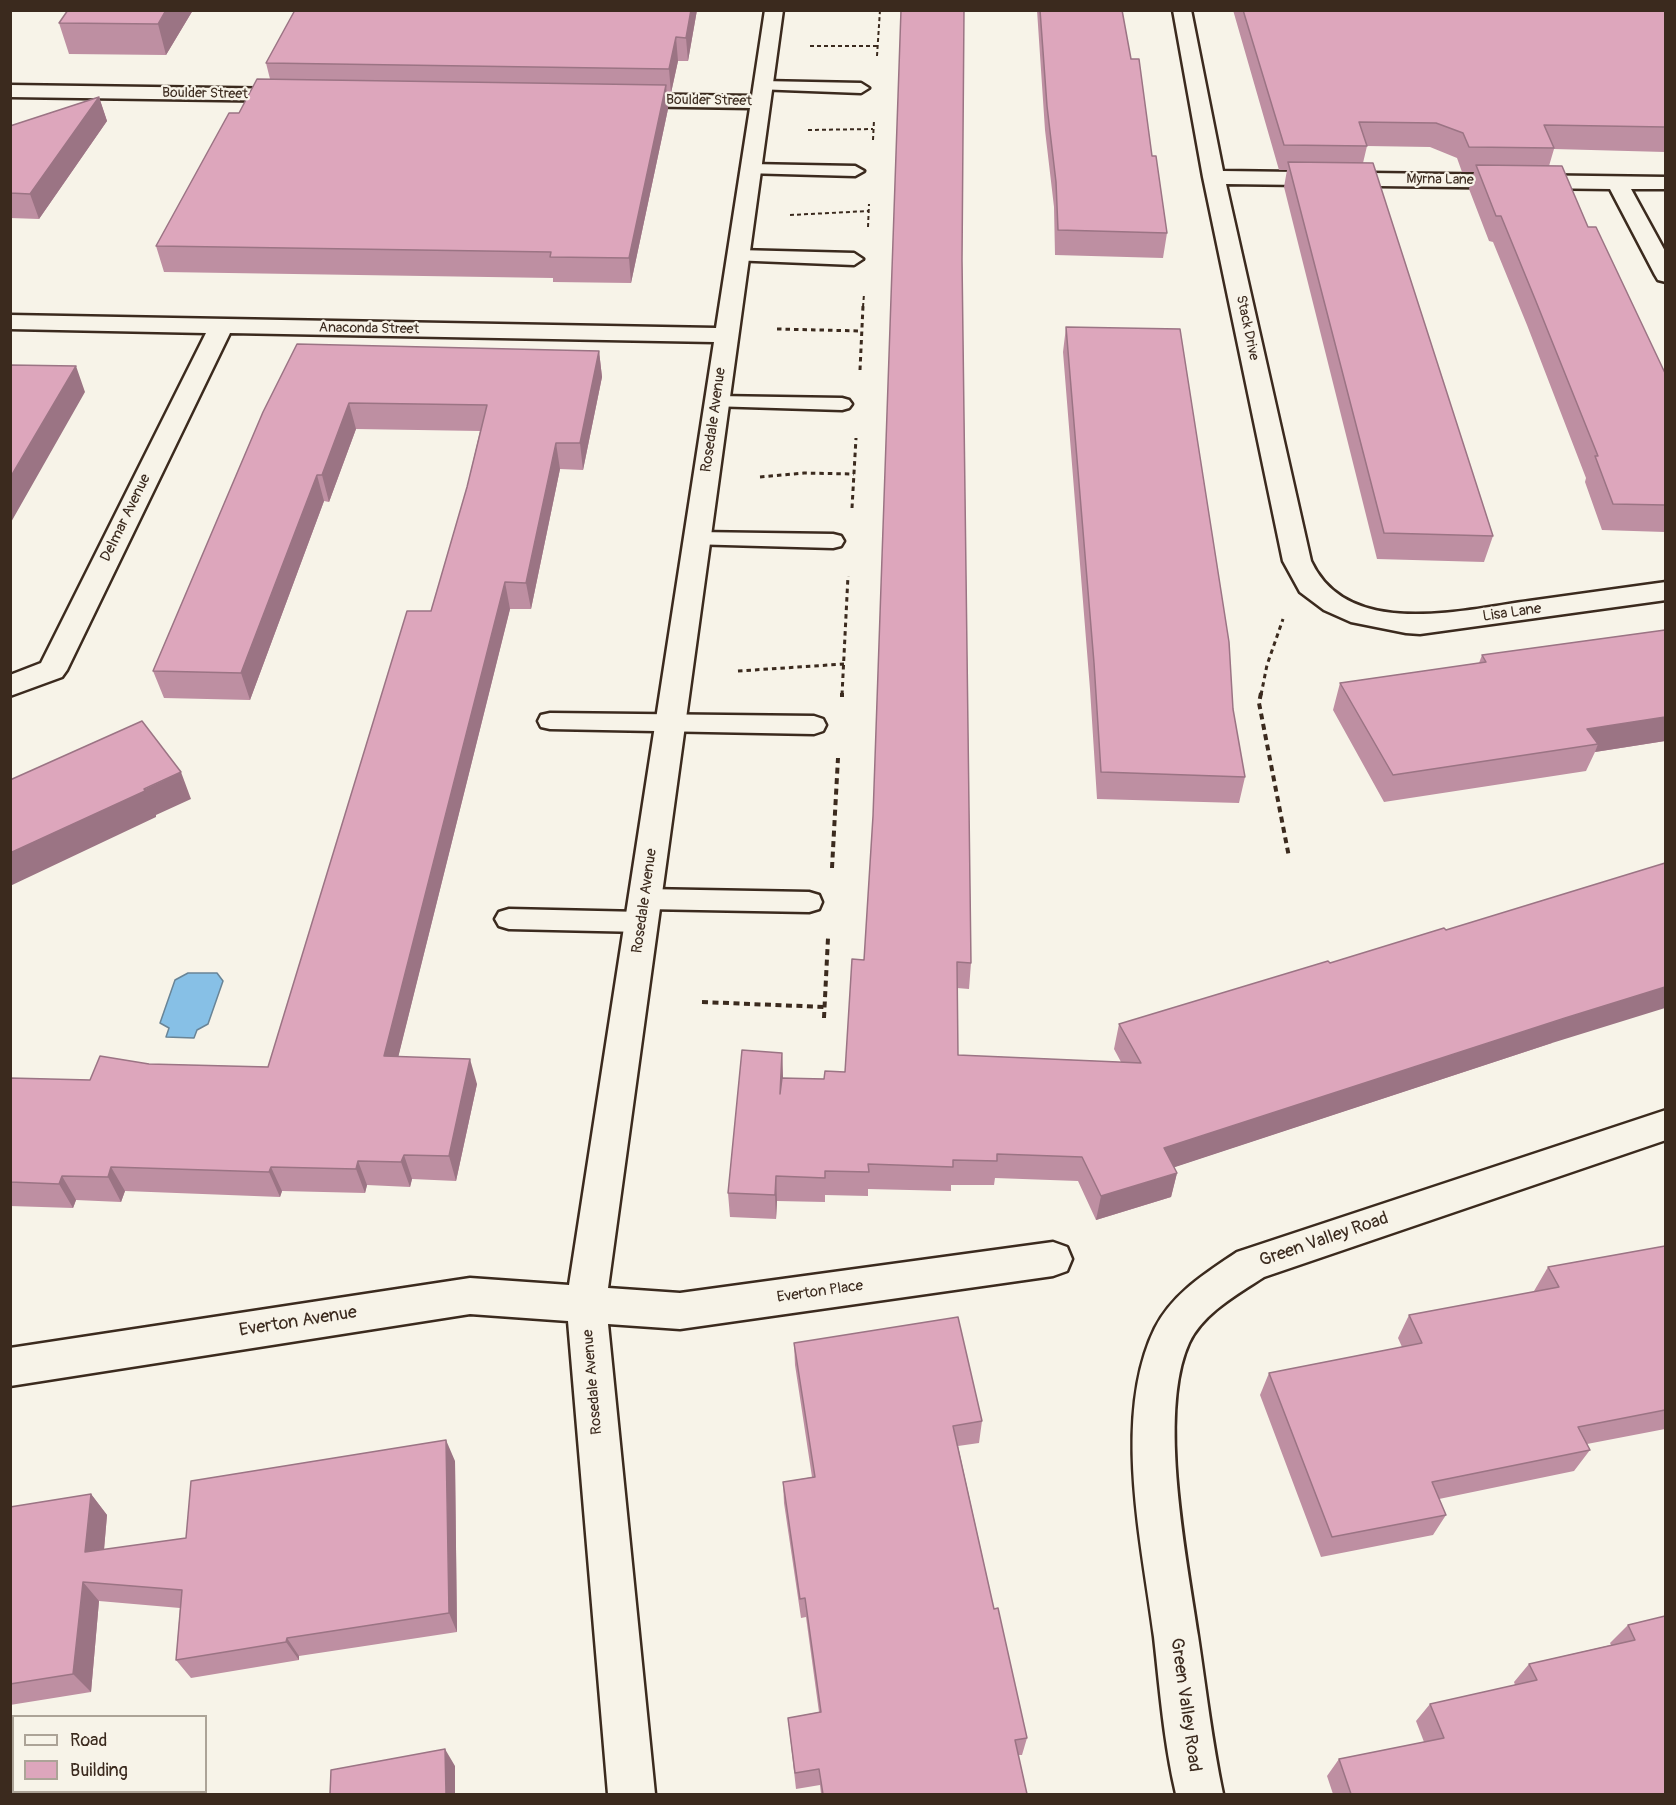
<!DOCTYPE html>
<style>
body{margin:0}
#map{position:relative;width:1676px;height:1805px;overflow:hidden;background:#f7f3e8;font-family:Pangolin,sans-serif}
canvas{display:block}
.frame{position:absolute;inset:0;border:12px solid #3b2a1e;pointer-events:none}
.legend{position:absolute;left:12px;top:1715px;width:195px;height:78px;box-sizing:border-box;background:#f7f3e8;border:2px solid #aca397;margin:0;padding:8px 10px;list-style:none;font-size:18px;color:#3b2a1e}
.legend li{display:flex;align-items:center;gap:12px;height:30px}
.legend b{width:30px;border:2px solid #aca397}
</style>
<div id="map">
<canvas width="1676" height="1805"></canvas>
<div class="frame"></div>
<ul class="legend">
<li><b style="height:8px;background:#f7f3e8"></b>Road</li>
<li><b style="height:16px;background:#dda6bc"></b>Building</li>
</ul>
</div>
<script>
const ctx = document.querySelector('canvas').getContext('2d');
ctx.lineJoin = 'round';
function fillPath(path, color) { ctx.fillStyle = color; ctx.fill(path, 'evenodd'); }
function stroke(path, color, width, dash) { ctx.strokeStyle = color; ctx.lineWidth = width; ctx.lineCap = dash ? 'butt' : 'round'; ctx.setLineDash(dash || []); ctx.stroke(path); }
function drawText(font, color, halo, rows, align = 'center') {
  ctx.font = font + ' Pangolin,sans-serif'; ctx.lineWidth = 4.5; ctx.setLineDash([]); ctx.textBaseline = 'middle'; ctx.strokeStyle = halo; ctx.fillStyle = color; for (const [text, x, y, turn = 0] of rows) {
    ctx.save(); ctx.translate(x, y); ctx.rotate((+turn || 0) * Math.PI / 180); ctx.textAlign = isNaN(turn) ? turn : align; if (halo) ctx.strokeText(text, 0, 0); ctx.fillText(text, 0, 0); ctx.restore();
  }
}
const water = new Path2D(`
 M188 973H217L223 981 208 1024 197 1030 194 1038 166 1037 169 1028 160 1023 175 980Z`);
fillPath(water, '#87c0e6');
stroke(water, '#698496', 1.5);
const service = new Path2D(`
 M762 81 861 83 869 88 861 93 756 89 754 86Z
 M750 164 855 166 864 171 855 176 744 173 741 169Z
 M738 250 854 253 863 259 854 265 731 260 729 256Z
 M717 396 842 398 849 400 852 404 849 408 842 410 710 406 707 402 710 398Z
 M697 532 833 534 841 536 844 541 841 546 833 548 689 544 686 539 689 534Z
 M550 713 814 716 823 719 826 725 823 731 814 734 550 729 541 727 538 721 541 715Z
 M645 889 809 892 819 895 822 902 819 909 809 912 645 909 635 906 632 899 635 892Z
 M509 909 642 912 652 915 656 922 652 929 642 932 509 929 499 926 495 919 499 912Z`);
const minor = new Path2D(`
 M765 10H783L608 1288 680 1293 1053 1242 1067 1247 1072 1259 1067 1271 1053 1276 680 1329 608 1324 655 1794H608L568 1321 470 1314 10 1386V1348L470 1278 569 1285 714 342 230 333 67 670 62 677 10 696V675L41 663 206 333 10 329V315L716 328 750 108 623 106 616 104 613 100 616 96 623 94 752 96Z
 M1173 10H1191L1223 171 1666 177V189H1631L1666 253V282L1658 280 1655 275 1610 189 1226 184 1311 561C1348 640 1461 610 1529 601 1574 595 1620 588 1666 582V600L1420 634 1406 633 1351 622 1324 610 1300 592 1283 561 1203 177Z
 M10 85 292 89 299 91 302 95 299 99 292 101 10 97Z
 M1666 1110V1140L1264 1277C1238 1294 1203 1313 1189 1343 1157 1413 1187 1560 1198 1636 1206 1689 1212 1742 1223 1794H1176C1164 1743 1160 1690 1154 1637 1142 1543 1112 1416 1155 1328 1173 1293 1206 1273 1237 1252Z`);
stroke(service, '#3b2a1e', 5);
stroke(minor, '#3b2a1e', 5);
stroke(new Path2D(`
 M810 46H878
 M877 56 880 10
 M808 130 873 129
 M873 140 874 120
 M790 215 869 211
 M868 227 869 204
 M863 307 864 294`), '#3b2a1e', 2, [4, 3]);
stroke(new Path2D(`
 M777 329 862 331
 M860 370 863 306
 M760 477 804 473 854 474
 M852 508 856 438
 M738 671 844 664
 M842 695 848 576
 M1261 695 1267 665 1283 619`), '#3b2a1e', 3, [4.5, 4]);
stroke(new Path2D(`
 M1261 693 1259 703 1289 857
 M842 697V693
 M832 868 838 758
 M702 1002 824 1007
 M824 1018 828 938`), '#3b2a1e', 4, [6, 4.5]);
fillPath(service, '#f7f3e8');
fillPath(minor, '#f7f3e8');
fillPath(new Path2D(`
 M68 10H193L166 55 69 54 59 23Z
 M295 10H697L688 61H678L671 93 666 92 668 109 631 283 553 282V278L164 272 156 246 239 113 270 79 266 63Z
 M1037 10H1122L1131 59 1167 233 1163 258 1055 255 1054 207 1045 130Z
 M1233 10H1665V152L1554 149 1549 166 1588 227 1665 373V532L1602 530 1585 482 1586 478 1527 325 1493 242 1489 241 1469 189 1474 172H1462L1457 158 1430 147 1367 146 1363 163 1493 536 1484 562 1377 559 1284 187 1287 170H1279Z
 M99 97 107 121 39 219 10 218V126Z
 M962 260 971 963 969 989 957 988 958 1055 1121 1062 1114 1049 1119 1024 1330 963 1552 1043 1174 1167 1177 1173 1171 1197 1096 1220 1078 1181 995 1178 994 1185H951V1191L868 1189V1196L825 1195V1202L777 1201 776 1219 730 1217 728 1193 782 1053 783 1078 824 1079 845 1072 864 960Z
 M1066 327 1233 709 1245 777 1239 803 1097 799 1090 689 1063 352Z
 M599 351 602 377 583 470 560 469 531 609H510L398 1057 477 1084 456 1181 412 1179 410 1187 367 1185 365 1193 282 1191 280 1197 125 1191 121 1202 76 1200 73 1208 10 1206V1078L90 1080 149 1064 268 1067 431 611 467 487 480 431 356 429 329 502 324 501 250 700 164 698 153 671 263 412Z
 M1665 630V741L1595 752 1586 771 1384 802 1333 710 1340 683 1479 663 1482 655Z
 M1665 1246V1429L1587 1444 1590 1450 1574 1471 1439 1499 1446 1515 1433 1535 1321 1557 1260 1395 1269 1373 1402 1347 1398 1338 1409 1315 1535 1292 1534 1291 1548 1267Z
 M794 1343 982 1421 979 1443 958 1446 994 1609 1027 1738 1022 1755H1018L1027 1794H821L820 1785 796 1789 788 1718 819 1712 806 1617 801 1618 784 1503 783 1482 812 1477 795 1365Z
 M455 1461 457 1632 299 1656V1660L191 1678 176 1660 180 1608 99 1601 91 1692 10 1705V1507L91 1494 107 1515 104 1550 186 1538Z
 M1665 1616V1794H1333L1327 1776 1339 1759 1424 1742 1416 1721 1430 1704 1515 1685 1514 1682 1529 1664 1611 1645 1610 1643 1628 1625Z`), '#be8fa2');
fillPath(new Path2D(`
 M166 10H193L166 55 158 24Z
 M691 10H697L688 61 686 38Z
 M676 37 678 61 671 93 669 69Z
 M666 85 668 109 631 283 629 258Z
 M99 97 107 121 39 219 30 194Z
 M599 351 602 377 583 470 580 443Z
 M76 366 85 392 10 524V478Z
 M349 403 356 429 329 502 322 475Z
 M556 443 560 469 531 609 526 583Z
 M317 475 324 501 250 700 241 673Z
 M505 582 510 609 392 1082 384 1056Z
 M1665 717V741L1595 752 1598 744 1587 729Z
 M181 772 191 799 156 815V817L10 886V853Z
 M1665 987V1008L1552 1043 1157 1173 1164 1148 1565 1018Z
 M782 1053 783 1078 780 1094Z
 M470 1059 477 1084 456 1181 449 1156Z
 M404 1155 412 1179 410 1187 401 1162Z
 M358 1161 367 1185 365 1193 356 1169Z
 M111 1167 125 1191 121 1202 108 1177Z
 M271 1167 282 1191 280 1197 269 1172Z
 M1177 1173 1171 1197 1096 1220 1101 1196Z
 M62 1176 76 1200 73 1208 59 1184Z
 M776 1176 777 1201 776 1219 775 1195Z
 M446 1440 455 1461 457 1632 449 1613Z
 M91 1494 107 1515 102 1572 85 1552Z
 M83 1582 99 1601 91 1692 73 1674Z
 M287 1638 299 1656V1660L286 1642Z
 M445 1749 455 1766V1794H446Z`), '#9b7484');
const building = new Path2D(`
 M68 10H166L158 24 59 23Z
 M295 10H691L686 38 676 37 669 69 266 63Z
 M901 10H964L962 260 971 963 957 962 958 1055 1141 1063 1119 1024 1328 961 1330 963 1444 928 1446 930 1665 863V987L1565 1018 1164 1148 1177 1173 1101 1196 1082 1157 997 1154V1161L953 1160V1167L868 1164 869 1172 825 1171V1178L776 1176 775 1195 728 1193 742 1050 782 1053 780 1094 782 1078 824 1079 825 1071 845 1072 852 959 864 960 873 816Z
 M1040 10H1122L1131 59H1139L1152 156H1156L1167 233 1058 230 1056 182 1047 106Z
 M1243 10H1665V127L1544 125 1554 148 1469 147 1463 133 1436 123 1359 122 1367 146 1284 145Z
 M257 79 666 85 629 258 550 257 551 252 156 246 229 113H239Z
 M99 97 30 194 10 193V126Z
 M1288 162 1373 163 1493 536 1384 533Z
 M1476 165 1562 166 1588 227H1596L1665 373V505L1613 504 1595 456H1598L1535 299 1501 216H1496Z
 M1066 327 1180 329 1229 642 1233 709 1245 777 1101 772 1094 663Z
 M297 344 599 351 580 443H556L526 583 505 582 384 1056 470 1059 449 1156 404 1155 401 1162 358 1161 356 1169 271 1167 269 1172 111 1167 108 1177 62 1176 59 1184 10 1182V1078L90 1080 100 1056 149 1064 268 1067 407 611H431L467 487 487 405 349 403 322 475H317L241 673 153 671 263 412Z
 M10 365 76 366 10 478Z
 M1665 630V717L1587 729 1598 744 1393 775 1340 683 1486 662 1482 655Z
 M142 721 181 772 144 789 145 791 10 853V780Z
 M1665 1246V1410L1578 1427 1590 1450 1432 1482 1446 1515 1332 1537 1269 1373 1422 1343 1409 1315 1559 1287 1548 1267Z
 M958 1317 982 1421 953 1426 994 1609 998 1608 1027 1738 1015 1740 1027 1794H823L819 1769 795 1773 788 1718 821 1712 805 1598 800 1599 783 1482 815 1477 794 1343Z
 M446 1440 449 1613 287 1638 286 1642 176 1660 182 1590 83 1582 73 1674 10 1684V1507L91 1494 85 1552 186 1538 191 1481Z
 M1665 1616V1794H1351L1339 1759 1444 1738 1430 1704 1537 1680 1529 1664 1635 1640 1628 1625Z
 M445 1749 446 1794H330L331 1770Z`);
fillPath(building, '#dda6bc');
stroke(building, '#9b7484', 1.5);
drawText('14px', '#3b2a1e', '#f7f3e8', [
 ["Boulder Street",205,94,1],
 ["Boulder Street",709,101,1],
 ["Myrna Lane",1440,180,1],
 ["Stack Drive",1247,328,78],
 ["Anaconda Street",369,329,1]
]);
drawText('15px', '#3b2a1e', '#f7f3e8', [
 ["Rosedale Avenue",714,420,-82],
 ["Delmar Avenue",126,518,-64],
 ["Lisa Lane",1512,613,-8],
 ["Rosedale Avenue",645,901,-82],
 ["Everton Place",820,1292,-8],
 ["Rosedale Avenue",593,1382,-95]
]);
drawText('18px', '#3b2a1e', '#f7f3e8', [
 ["Green Valley Road",1324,1240,-19],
 ["Everton Avenue",298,1322,-9],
 ["Green Valley Road",1185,1705,82]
]);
</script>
